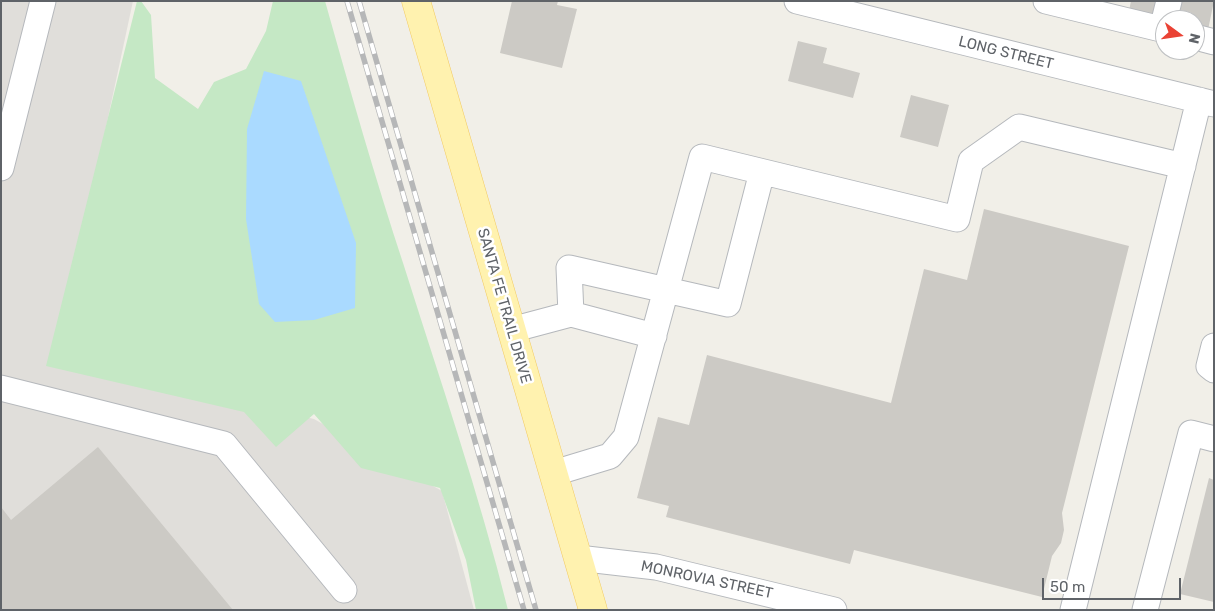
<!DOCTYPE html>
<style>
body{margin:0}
#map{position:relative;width:1215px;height:611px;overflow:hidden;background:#f1efe8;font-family:Rubik,sans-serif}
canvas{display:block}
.frame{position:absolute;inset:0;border:2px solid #5f6368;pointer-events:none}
.north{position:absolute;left:1155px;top:10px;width:50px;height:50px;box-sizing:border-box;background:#fff;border:1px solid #bfc1c3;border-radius:50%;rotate:104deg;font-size:14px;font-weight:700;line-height:20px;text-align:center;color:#5f6368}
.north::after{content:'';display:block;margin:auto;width:18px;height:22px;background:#ea4335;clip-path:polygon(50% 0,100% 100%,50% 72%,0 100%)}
.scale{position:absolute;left:1042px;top:578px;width:139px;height:22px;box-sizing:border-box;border:2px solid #5f6368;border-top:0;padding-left:6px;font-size:15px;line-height:18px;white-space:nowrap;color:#5f6368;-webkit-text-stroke:4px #fff;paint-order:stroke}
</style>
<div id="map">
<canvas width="1215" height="611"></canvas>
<div class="frame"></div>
<div class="north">N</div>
<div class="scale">50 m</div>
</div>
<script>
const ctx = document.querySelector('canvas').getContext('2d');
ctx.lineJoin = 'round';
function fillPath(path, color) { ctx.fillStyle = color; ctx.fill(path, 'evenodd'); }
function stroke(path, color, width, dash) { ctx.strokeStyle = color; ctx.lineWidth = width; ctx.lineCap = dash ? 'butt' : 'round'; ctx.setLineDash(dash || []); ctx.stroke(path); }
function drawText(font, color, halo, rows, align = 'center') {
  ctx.font = font + ' Rubik,sans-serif'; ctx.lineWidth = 5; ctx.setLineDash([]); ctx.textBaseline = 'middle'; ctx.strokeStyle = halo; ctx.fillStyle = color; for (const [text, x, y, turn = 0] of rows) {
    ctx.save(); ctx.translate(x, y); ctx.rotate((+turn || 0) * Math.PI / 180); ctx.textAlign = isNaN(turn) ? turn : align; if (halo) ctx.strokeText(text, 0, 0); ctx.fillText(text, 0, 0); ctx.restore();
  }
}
fillPath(new Path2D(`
 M1 1H133L56 360 314 419 442 491 474 610H1Z`), '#e0deda');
fillPath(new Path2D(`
 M137 1H141L151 15 155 78 198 109 214 82 246 69 266 31 273 1H325C350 90 375 178 404 266 440 380 479 493 508 610H476L466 560 440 488 361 468 314 414 276 447 244 412 46 366Z`), '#c5e8c5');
fillPath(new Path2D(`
 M264 71 301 81 356 243 355 308 314 320 275 322 259 304 246 219 247 129Z`), '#aadaff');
fillPath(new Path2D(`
 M512 1H558L557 5 577 9 562 68 500 53Z
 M1131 1H1158L1155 17 1129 11Z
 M1179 1H1214L1208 30 1195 27V20H1174Z
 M798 41 827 48 823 63 860 73 853 98 788 81Z
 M911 95 949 105 938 147 900 137Z
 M984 209 1129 246 1062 513 1064 530 1061 543 1052 556 1042 597 854 550 850 564 666 517 669 506 637 498 658 417 689 425 707 355 891 403 924 269 967 280Z
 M98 447 233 610H1V507L11 520Z
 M1209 478 1214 480V602L1180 594Z`), '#cccac5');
const minor = new Path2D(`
 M797 1 1214 104
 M1046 1 1165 30
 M1162 29 1169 1
 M1195 37 1214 42
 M1 168 43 1
 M571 314 654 336
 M511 330 571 314 569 268 728 304 762 172
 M1214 346 1209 366 1214 370
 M1 388 224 444 344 590
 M554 473 610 456 626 437 702 157 957 219 971 161 1019 127 1183 166
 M578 558 656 567 834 610
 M1073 610 1199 100
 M1145 610 1191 433 1214 439`);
const major = new Path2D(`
 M416 1 593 610`);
stroke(minor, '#b5b8bc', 27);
stroke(major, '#f2c960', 29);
stroke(minor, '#fff', 25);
stroke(major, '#fff2af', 28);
const rail = new Path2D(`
 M347 1 524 610
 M359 1 536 610`);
stroke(rail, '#b6b7b8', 5.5);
stroke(rail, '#fff', 4, [11]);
drawText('15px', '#5f6368', '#fff', [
 ["LONG STREET",1006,53,14],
 ["SANTA FE TRAIL DRIVE",504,306,74],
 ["MONROVIA STREET",707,580,12]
]);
</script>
